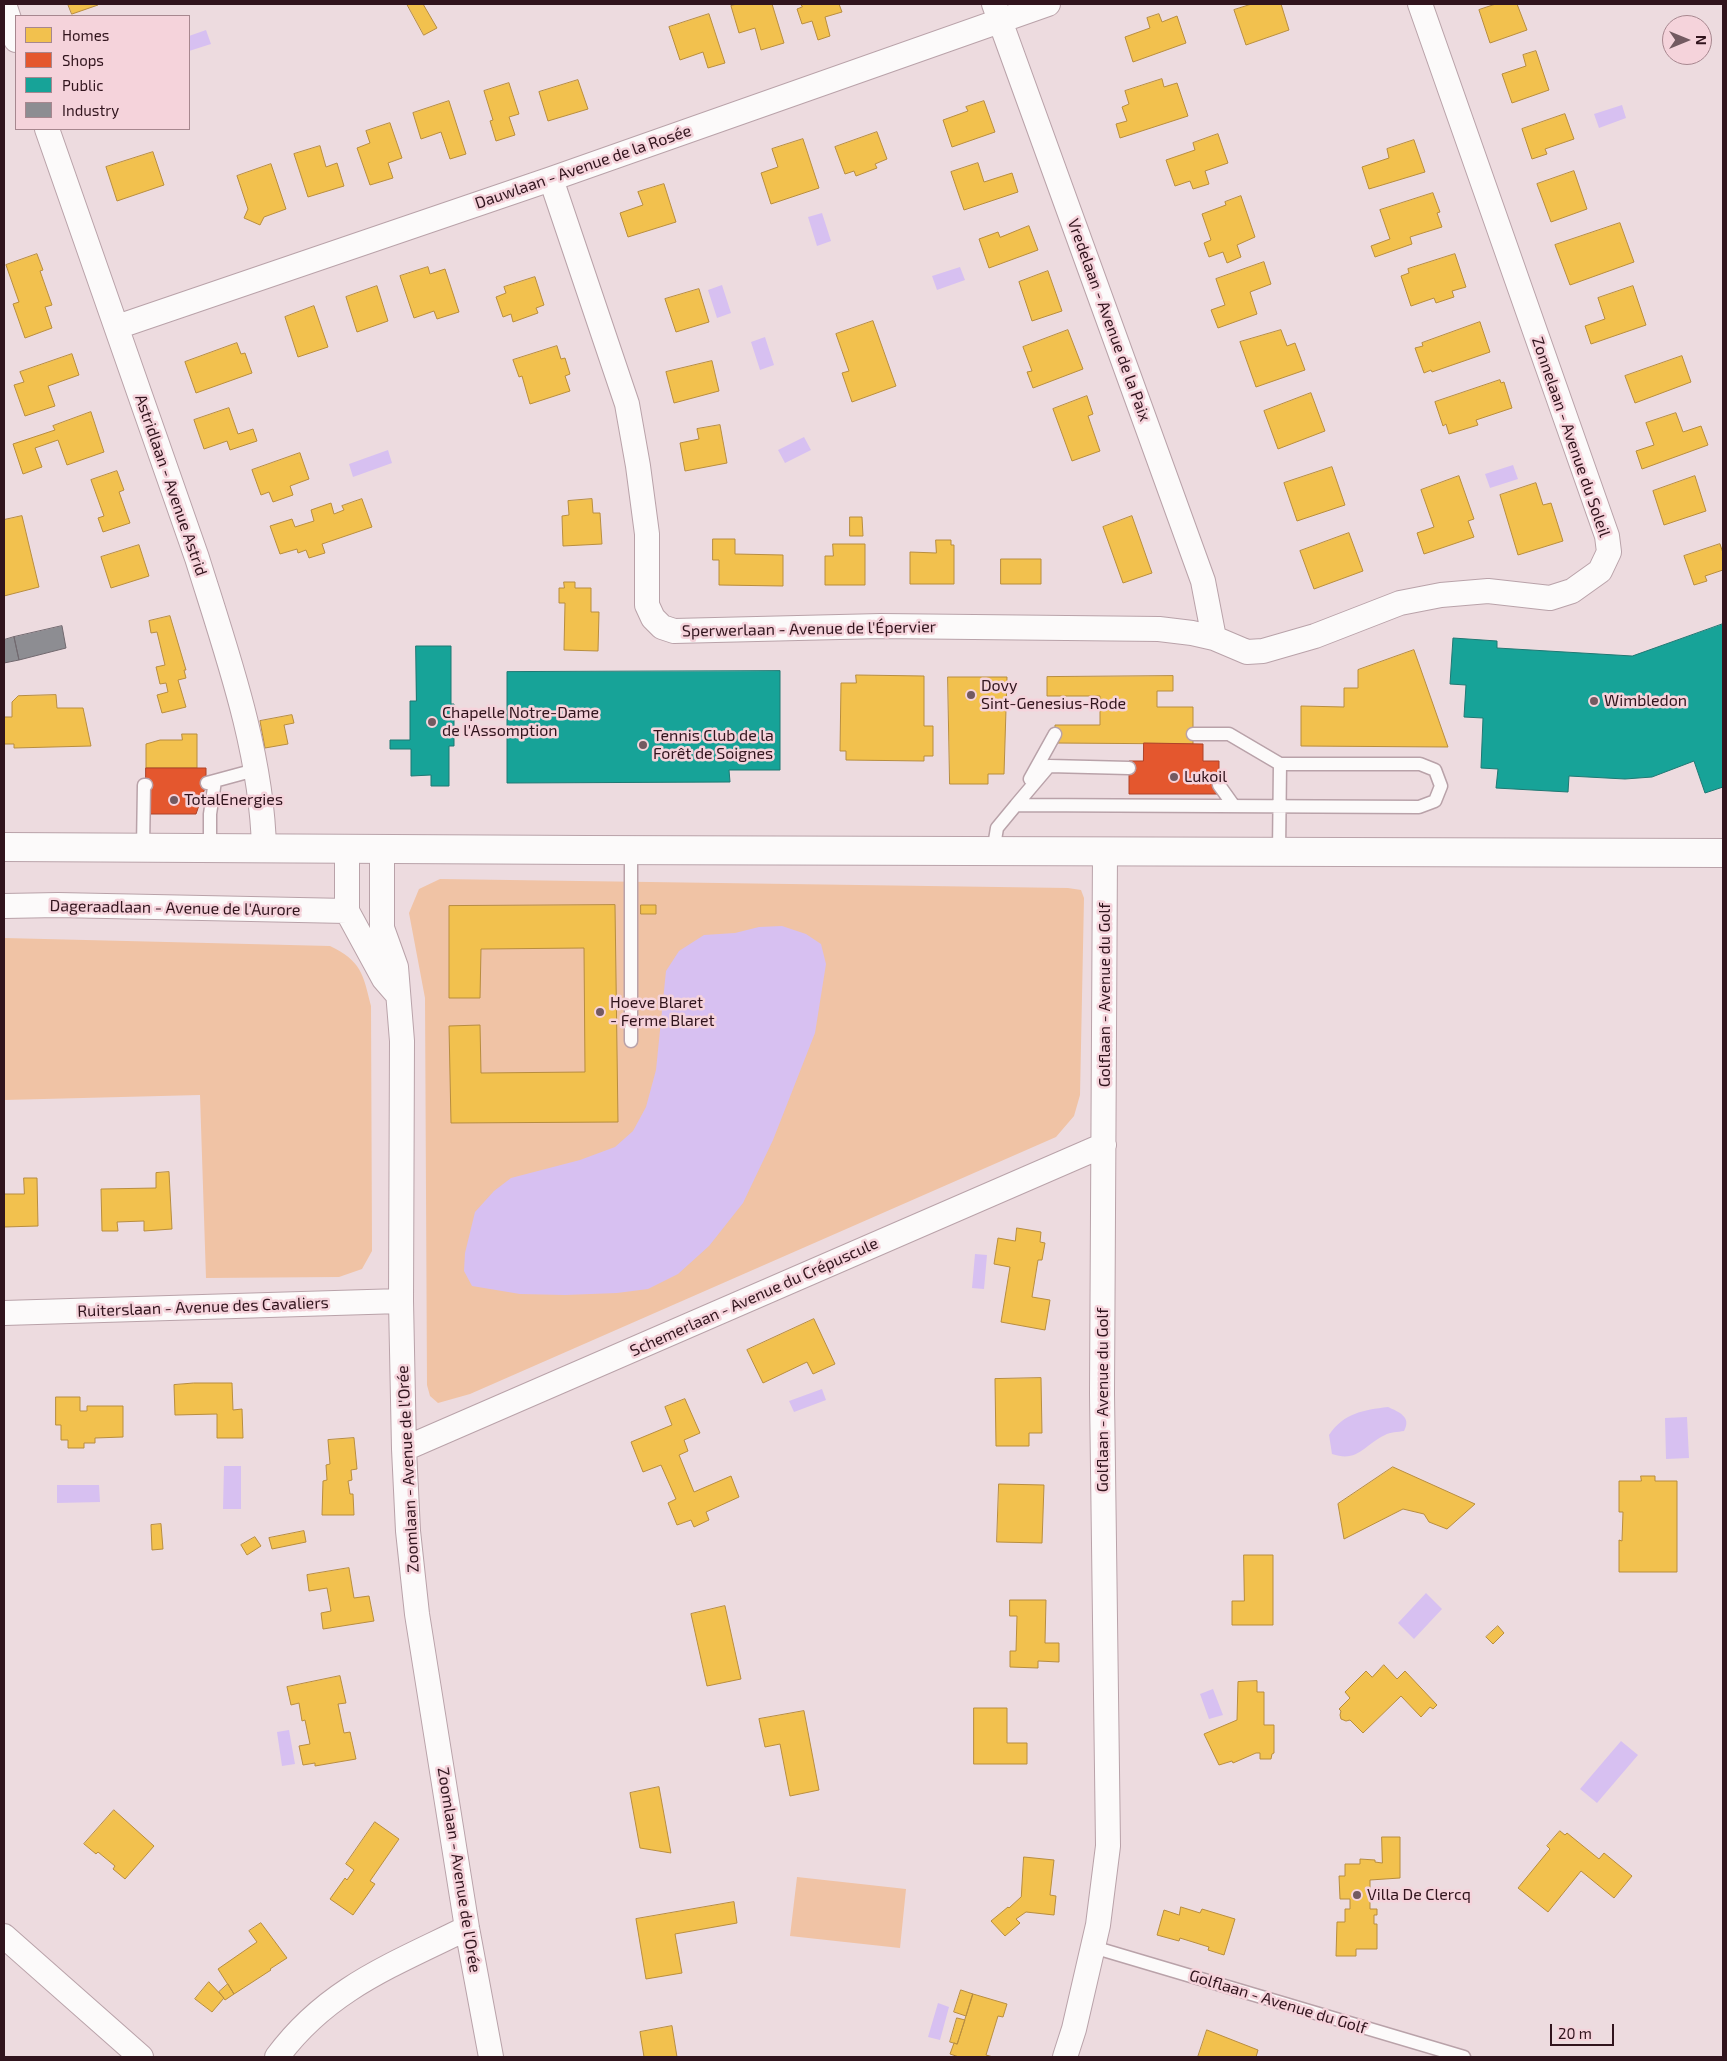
<!DOCTYPE html>
<meta charset="utf-8">
<style>
body{margin:0}
#map{position:relative;width:1727px;height:2061px;overflow:hidden;background:#eddbdf;font-family:"Exo 2",sans-serif}
canvas{display:block}
.frame{position:absolute;inset:0;border:5px solid #31141d;pointer-events:none}
.legend{position:absolute;left:15px;top:15px;width:175px;height:115px;box-sizing:border-box;background:#f5d3db;border:1px solid #a7878f;margin:0;padding:6px 9px;list-style:none;font-size:15px;color:#31141d}
.legend li{display:flex;align-items:center;gap:10px;height:25px}
.legend b{width:25px;border:1px solid #a7878f}
.north{position:absolute;left:1662px;top:15px;width:50px;height:50px;box-sizing:border-box;background:#f5d3db;border:1px solid #a7878f;border-radius:50%;rotate:90deg;font-size:14px;font-weight:700;line-height:20px;text-align:center;color:#31141d}
.north::after{content:'';display:block;margin:auto;width:18px;height:22px;background:#735a61;clip-path:polygon(50% 0,100% 100%,50% 72%,0 100%)}
.scale{position:absolute;left:1550px;top:2024px;width:64px;height:22px;box-sizing:border-box;border:2px solid #31141d;border-top:0;padding-left:6px;font-size:15px;line-height:18px;white-space:nowrap;color:#31141d;-webkit-text-stroke:4px #f5d3db;paint-order:stroke}
</style>
<div id="map">
<canvas width="1727" height="2061"></canvas>
<div class="frame"></div>
<ul class="legend">
<li><b style="height:14px;background:#f2c14e"></b>Homes</li>
<li><b style="height:14px;background:#e4572e"></b>Shops</li>
<li><b style="height:14px;background:#17a398"></b>Public</li>
<li><b style="height:14px;background:#8d8d92"></b>Industry</li>
</ul>
<div class="north">N</div>
<div class="scale">20 m</div>
</div>
<script>
const ctx = document.querySelector('canvas').getContext('2d');
ctx.lineJoin = 'round';
function fillPath(path, color) { ctx.fillStyle = color; ctx.fill(path, 'evenodd'); }
function stroke(path, color, width, dash) { ctx.strokeStyle = color; ctx.lineWidth = width; ctx.lineCap = dash ? 'butt' : 'round'; ctx.setLineDash(dash || []); ctx.stroke(path); }
function drawText(font, color, halo, rows, align = 'center') {
  ctx.font = font + ' "Exo 2",sans-serif'; ctx.lineWidth = 5; ctx.setLineDash([]); ctx.textBaseline = 'middle'; ctx.strokeStyle = halo; ctx.fillStyle = color; for (const [text, x, y, turn = 0] of rows) {
    ctx.save(); ctx.translate(x, y); ctx.rotate((+turn || 0) * Math.PI / 180); ctx.textAlign = isNaN(turn) ? turn : align; if (halo) ctx.strokeText(text, 0, 0); ctx.fillText(text, 0, 0); ctx.restore();
  }
}
fillPath(new Path2D(`
 M440 879 1068 888 1081 890 1084 898 1080 1095 1074 1116 1056 1137 470 1394 438 1403 430 1396 427 1385 425 998 409 913 419 889Z
 M4 938 330 946C361 961 363 973 371 1006L372 1251 362 1269 339 1277 206 1278 200 1095 4 1100Z
 M797 1877 906 1889 900 1948 790 1936Z`), '#f0c3a5');
fillPath(new Path2D(`
 M206 30 211 44 189 51V36Z
 M1622 105 1626 118 1599 128 1594 114Z
 M822 213 831 241 817 246 808 217Z
 M960 267 965 280 937 290 932 276Z
 M722 285 731 313 717 318 708 290Z
 M765 337 774 365 760 370 751 342Z
 M804 437 811 450 785 463 778 450Z
 M388 450 392 463 353 477 349 464Z
 M1513 465 1518 479 1490 488 1485 474Z
 M782 926 806 934 821 944 826 964 815 1033 773 1140 743 1203 709 1246 678 1274 648 1289 617 1293 565 1295 520 1294 472 1286 464 1271 465 1253 475 1212 494 1191 511 1178 580 1160 615 1147 633 1131 646 1107 656 1070 666 971 679 951 704 935 735 933 759 927Z
 M975 1254 987 1255 984 1289 972 1288Z
 M822 1389 826 1400 794 1412 789 1401Z
 M1388 1407C1399 1412 1412 1417 1404 1431 1398 1432 1390 1432 1385 1435 1364 1445 1358 1463 1332 1454L1329 1435C1344 1413 1363 1410 1388 1407Z
 M1687 1417 1689 1458 1666 1459 1665 1418Z
 M224 1466H241V1509H223Z
 M57 1485H99L100 1502 57 1503Z
 M1426 1593 1442 1609 1414 1639 1398 1623Z
 M1213 1689 1223 1715 1209 1719 1200 1694Z
 M289 1730 295 1764 282 1766 277 1732Z
 M1621 1741 1638 1755 1597 1803 1580 1789Z
 M938 2003 949 2007 940 2040 928 2037Z`), '#d7c0f1');
const homes = new Path2D(`
 M68 4H98V5L72 14Z
 M407 4H423L437 28 424 35Z
 M737 4H772L784 43 761 50 755 28 739 33 731 6Z
 M801 4H839L842 12 825 17 830 36 818 40 812 21 802 24 797 9 802 7Z
 M1252 4H1281L1289 30 1246 45 1234 10Z
 M1496 4H1517L1527 30 1490 43 1479 10Z
 M709 14 725 63 708 68 703 52 680 60 669 27Z
 M1159 14 1162 22 1177 16 1186 43 1133 62 1125 37 1150 28 1147 18Z
 M1536 51 1549 90 1512 103 1502 74 1526 66 1523 55Z
 M1162 79 1164 87 1177 83 1188 116 1120 138 1116 124 1127 121 1122 107 1129 104 1125 91Z
 M578 80 588 109 548 121 539 92Z
 M509 83 519 114 509 117 515 135 496 141 490 121 493 120 484 91Z
 M449 101 466 154 450 159 441 132 421 139 413 113Z
 M984 101 995 132 952 147 943 120 968 111 966 107Z
 M1565 114 1574 139 1545 149 1547 154 1532 159 1522 129Z
 M390 123 402 158 388 163 393 178 370 185 357 148 370 143 366 131Z
 M877 132 887 159 875 164 877 168 856 176 854 171 845 174 835 147Z
 M1218 134 1228 163 1205 171 1209 184 1193 189 1190 181 1175 186 1166 160 1195 150 1193 143Z
 M803 139 819 188 771 204 761 173 778 167 772 149Z
 M1414 140 1425 172 1369 189 1362 167 1389 158 1387 149Z
 M320 146 326 167 337 163 344 186 308 197 294 154Z
 M153 152 164 185 117 201 106 167Z
 M978 163 984 182 1012 173 1018 192 964 210 951 172Z
 M271 164 286 209 264 217 260 225 244 218 248 209 237 176Z
 M1574 171 1587 209 1551 222 1537 184Z
 M664 184 676 222 628 237 620 213 643 205 638 192Z
 M1433 193 1440 212 1437 213 1442 227 1410 237 1412 244 1375 257 1371 246 1390 239 1380 210Z
 M1241 196 1255 237 1237 245 1241 257 1227 263 1223 252 1209 257 1204 243 1211 240 1202 214 1226 205 1225 202Z
 M1620 223 1634 262 1570 285 1555 245Z
 M1029 226 1038 250 989 268 979 239 998 232 1000 237Z
 M37 254 43 270 40 271 52 305 45 307 52 328 25 338 13 304 19 302 6 265Z
 M1455 254 1466 287 1452 291 1454 297 1436 303 1434 298 1411 306 1401 276 1409 273 1408 269Z
 M1264 262 1271 284 1250 292 1257 314 1218 328 1211 310 1225 305 1216 279Z
 M428 267 430 274 445 269 459 312 437 319 434 311 414 318 400 276Z
 M1048 271 1062 311 1032 321 1019 282Z
 M535 277 544 305 536 308 538 313 513 322 511 314 503 317 496 297 506 293 504 287Z
 M377 286 388 321 357 332 346 297Z
 M1633 286 1646 325 1591 344 1585 326 1605 319 1598 298Z
 M699 289 709 322 676 332 665 299Z
 M314 306 328 347 298 357 285 317Z
 M873 321 896 386 852 402 842 373 849 371 836 334Z
 M1480 322 1490 352 1432 372 1431 370 1424 373 1415 348 1423 346 1422 343Z
 M1068 330 1083 369 1033 388 1027 372 1032 371 1023 347Z
 M1281 330 1287 346 1295 343 1305 370 1256 387 1240 342Z
 M237 343 241 354 245 353 252 373 196 393 185 362Z
 M557 346 561 359 565 358 570 374 565 376 570 391 530 404 522 376 519 377 513 360Z
 M72 354 79 375 48 386 55 406 25 416 14 385 24 382 20 372Z
 M1682 356 1691 382 1635 403 1625 376Z
 M712 361 719 391 674 403 666 372Z
 M1500 380 1501 383 1504 382 1512 408 1476 420 1478 425 1449 434 1446 424 1443 426 1435 402Z
 M1311 393 1325 431 1278 449 1264 411Z
 M1087 396 1093 414 1088 416 1100 451 1072 461 1053 409Z
 M229 408 238 434 253 429 257 441 230 450 227 441 204 449 194 420Z
 M91 412 104 452 67 465 58 440 35 448 42 467 23 474 13 444 55 430 53 426Z
 M1676 413 1683 432 1701 426 1708 445 1642 469 1636 451 1654 445 1646 423Z
 M720 425 727 463 685 471 680 443 699 439 697 429Z
 M300 453 309 479 290 486 293 495 273 502 269 492 261 495 252 470Z
 M1332 467 1345 505 1297 521 1284 483Z
 M117 471 124 490 119 492 130 523 103 532 98 518 104 516 91 480Z
 M1459 476 1474 519 1468 521 1474 537 1424 554 1417 533 1434 527 1421 490Z
 M1695 476 1706 511 1664 525 1653 491Z
 M1536 483 1543 505 1551 503 1563 541 1518 555 1500 495Z
 M362 499 372 527 322 544 325 553 309 558 306 550 298 553 297 549 280 554 270 526 292 519 295 527 314 521 311 510 331 503 334 514 344 510 342 506Z
 M592 499 593 513H600L602 544 563 546 562 516 569 515 568 501Z
 M22 516 39 587 4 596V520Z
 M1132 516 1152 573 1123 583 1103 527Z
 M850 517H862L863 536H850Z
 M1349 533 1363 571 1314 589 1300 551Z
 M713 539H735V554L783 555V586L719 585V560H713Z
 M936 540H951V545H954V584H910V552L936 553Z
 M833 544H865V585H825V556H833Z
 M1720 544 1723 553V570L1705 576 1707 581 1694 585 1684 556Z
 M139 545 149 576 111 588 101 557Z
 M1001 559H1041V584H1001Z
 M564 582H575V588H591V612H599L598 651 564 650 565 603H559V588H564Z
 M170 616 186 670H184L186 678 178 680 186 707 162 713 157 695 168 692 166 683 160 684 156 667 165 665 157 632 151 633 149 621Z
 M1414 650 1448 747 1301 746V706L1344 707V688H1358V670Z
 M856 675 924 676V726H933V756H924V761L846 760V751H840L841 683H856Z
 M1173 676V691H1157V707H1193V744L1055 743V725H1100V696H1047V677Z
 M948 677H1007L1004 774H988V784H950Z
 M56 695 57 708H83L91 746 14 748V744H4V717H12V702L18 696Z
 M292 715 294 723 284 725 288 744 265 748 260 721Z
 M182 734H197V768H146V744L160 740H182Z
 M615 905 618 1122 451 1123 449 1026 480 1025 481 1073 585 1072 584 948 481 949 480 998H449V906Z
 M641 905H656V914H641Z
 M169 1172 172 1229 144 1231V1221L117 1222 118 1231H102L101 1189 156 1188V1173Z
 M24 1178H37L38 1226 4 1227V1194H24Z
 M1017 1228 1041 1232 1040 1242 1045 1243 1042 1260H1038L1032 1297 1050 1300 1045 1330 1001 1322 1010 1267 994 1264 998 1238 1015 1241Z
 M814 1319 835 1364 813 1374 807 1362 763 1383 747 1350Z
 M1041 1378 1042 1433H1029V1446H996L995 1379Z
 M194 1383H232L233 1410 242 1409 243 1438H217V1414L175 1415 174 1385Z
 M56 1397H80V1411H87V1406H123V1437L95 1438V1443H84V1448H68V1440H61V1425H56Z
 M685 1399 700 1433 684 1440 688 1451 679 1455 694 1492 731 1476 739 1497 706 1512 709 1520 694 1527 691 1520 677 1525 668 1503 676 1499 661 1465 643 1472 631 1442 672 1425 665 1407Z
 M354 1438 357 1469 351 1470 352 1480 348 1481 350 1494H353L354 1515H322L323 1481 327 1480 326 1465 330 1464 328 1440Z
 M1393 1467 1475 1504 1447 1529 1429 1522 1424 1514 1403 1509 1344 1539 1338 1504Z
 M1641 1476H1655V1481H1677V1572H1619V1540L1622 1541 1623 1512H1619V1481H1641Z
 M999 1484 1044 1485 1042 1543 997 1542Z
 M161 1524 163 1549 152 1550 151 1525Z
 M304 1531 306 1542 272 1549 269 1538Z
 M255 1537 261 1546 247 1555 241 1545Z
 M1244 1555H1273V1625H1232V1601H1244Z
 M349 1568 354 1598 369 1596 374 1621 323 1629 321 1613 331 1611 327 1588 309 1591 307 1575Z
 M1010 1600H1046L1045 1643H1059V1662L1038 1661V1668L1010 1667V1651H1016L1017 1616H1010Z
 M725 1606 741 1679 707 1686 691 1614Z
 M1498 1626 1504 1633 1493 1644 1486 1637Z
 M1384 1665 1397 1679 1405 1671 1437 1705 1433 1709 1430 1707 1421 1717 1401 1696 1363 1733 1350 1720 1346 1721 1341 1719 1340 1715 1341 1711 1339 1709 1350 1698 1345 1692 1366 1671 1372 1677Z
 M340 1676 346 1703 338 1704 344 1733 350 1732 356 1759 315 1766V1763L303 1765 299 1746 310 1744 305 1720 302 1721 299 1703 291 1705 287 1687Z
 M1257 1681V1692H1264V1725H1274V1753L1272 1754 1271 1759H1260V1753H1256L1233 1763 1232 1761 1219 1765 1204 1734 1237 1720 1238 1682Z
 M974 1708H1007V1743H1027V1764H974Z
 M804 1711 819 1790 790 1796 780 1744 765 1747 759 1719Z
 M659 1787 671 1853 640 1848 630 1793Z
 M114 1810 154 1846 125 1879 113 1869 115 1866 98 1852 96 1854 84 1844Z
 M375 1822 399 1839 370 1881 375 1884 353 1915 330 1899 345 1878 347 1880 354 1870 346 1864Z
 M1560 1831 1565 1835 1567 1833 1599 1859 1604 1853 1632 1876 1614 1898 1581 1871 1548 1912 1518 1888 1550 1849 1547 1846Z
 M1382 1837H1400V1878L1370 1880V1892H1373V1899H1370V1909H1377V1915H1374V1924H1377V1949H1356V1956H1336L1337 1922H1345V1909H1350V1899H1340L1339 1876H1345V1864H1360V1859L1375 1860V1862L1382 1863Z
 M1024 1857 1054 1860 1050 1895 1056 1896 1054 1915 1026 1912 1016 1919 1020 1923 1005 1936 991 1921 1008 1907 1009 1908 1021 1897Z
 M734 1902 737 1923 675 1934 682 1973 646 1979 636 1919Z
 M1181 1907 1200 1913 1202 1909 1235 1919 1224 1955 1208 1950 1209 1947 1180 1938 1179 1941 1157 1935 1164 1910 1179 1915Z
 M261 1923 287 1958 270 1969 271 1970 234 1994 218 1969 257 1942 249 1931Z
 M209 1982 224 1998 212 2012 195 1999Z
 M228 1984 234 1994 225 2000 219 1992Z
 M961 1990 973 1994 966 2016 954 2012Z
 M973 1994 1007 2004 1003 2017 998 2016 986 2055 993 2057H959L950 2054 954 2043 957 2044Z
 M957 2018 965 2020 957 2044 950 2042Z
 M672 2026 677 2057H644L640 2032Z
 M1207 2030 1258 2050 1256 2057H1198Z`);
fillPath(homes, '#f2c14e');
stroke(homes, '#b88d3f', 1);
const shops = new Path2D(`
 M1144 743 1203 744V761H1219V794H1129V761H1143Z
 M146 768H206V785L196 814H146Z`);
fillPath(shops, '#e4572e');
stroke(shops, '#ae4329', 1);
const public = new Path2D(`
 M1723 624V787L1705 793 1694 761 1652 777 1625 779 1569 776 1568 792 1496 788 1498 769 1481 768 1483 718 1464 717 1466 685 1450 684 1453 638 1497 641V648L1632 656Z
 M416 646H451V704H454V746H449V786H431V775L411 776V749H390V740H410V701H416Z
 M780 671V770H729L730 782 507 783V672Z`);
fillPath(public, '#17a398');
stroke(public, '#1f7873', 1);
const industry = new Path2D(`
 M62 626 66 648 19 660 14 637Z
 M14 637 19 660 4 663V640Z`);
fillPath(industry, '#8d8d92');
stroke(industry, '#71696f', 1);
const service = new Path2D(`
 M1193 734H1229L1280 764 1279 852
 M1030 779 1055 734
 M207 783 255 770
 M1219 785 1234 806
 M1016 805 1049 766 1129 768
 M143 848 144 785H146
 M210 849V814L215 781
 M631 850V1041
 M993 852 997 828 1016 805 1419 807 1435 801 1441 786 1435 770 1420 764H1280
 M1093 1947 1464 2057`);
const minor = new Path2D(`
 M4 4 16 40
 M994 4 1203 581 1214 638
 M47 129 197 558C226 651 262 751 264 849
 M551 179 627 404 638 466 647 534V605L653 618 662 627 674 631 881 626 1159 629 1192 633 1214 638 1247 652 1263 651 1315 636 1400 603 1441 595 1488 591 1550 598 1572 591 1600 571 1609 552 1607 536 1420 4
 M117 327 551 179 1048 4
 M347 849V911L384 979 397 994
 M382 850V928L396 967 402 1041 401 1301 404 1449 408 1531 417 1614 467 1928 491 2057
 M4 906 58 905 347 911
 M4 1313 401 1301
 M404 1449 1104 1145
 M4 1936 141 2057
 M277 2057C328 1988 393 1965 467 1928
 M1065 2057 1074 2029 1098 1925 1108 1846 1102 1393 1105 852`);
const primary = new Path2D(`
 M4 847 587 850 1723 853`);
stroke(service, '#b9a2a9', 15);
stroke(minor, '#b9a2a9', 26);
stroke(primary, '#b9a2a9', 30);
stroke(service, '#fcfafa', 12);
stroke(minor, '#fcfafa', 24);
stroke(primary, '#fcfafa', 28);
for (const [x, y, r, color] of [
 [971,695,5,"#735a61"],
 [1594,701,5,"#735a61"],
 [432,722,5,"#735a61"],
 [643,745,5,"#735a61"],
 [1174,777,5,"#735a61"],
 [174,800,5,"#735a61"],
 [600,1012,5,"#735a61"],
 [1357,1895,5,"#735a61"]
]) { const dot = new Path2D(); dot.arc(x, y, r, 0, 2 * Math.PI); ctx.fillStyle = color; ctx.fill(dot); stroke(dot, '#f5d3db', 2); }
drawText('16px', '#31141d', '#f5d3db', [
 ["Dauwlaan - Avenue de la Rosée",583,167,-19],
 ["Vredelaan - Avenue de la Paix",1109,320,70],
 ["Zonnelaan - Avenue du Soleil",1571,437,71],
 ["Astridlaan - Avenue Astrid",171,485,71],
 ["Sperwerlaan - Avenue de l'Épervier",809,629,-1],
 ["Dageraadlaan - Avenue de l'Aurore",175,908,1],
 ["Golflaan - Avenue du Golf",1105,995,-90],
 ["Schemerlaan - Avenue du Crépuscule",754,1297,-24],
 ["Ruiterslaan - Avenue des Cavaliers",203,1307,-2],
 ["Golflaan - Avenue du Golf",1103,1400,-90],
 ["Zoomlaan - Avenue de l'Orée",408,1469,-93],
 ["Zoomlaan - Avenue de l'Orée",459,1870,81],
 ["Golflaan - Avenue du Golf",1278,2002,17]
]);
drawText('16px', '#31141d', '#f5d3db', [
 ["Dovy",981,686],
 ["Sint-Genesius-Rode",981,704],
 ["Wimbledon",1604,701],
 ["Chapelle Notre-Dame",442,713],
 ["de l'Assomption",442,731],
 ["Tennis Club de la",653,736],
 ["Forêt de Soignes",653,754],
 ["Lukoil",1184,777],
 ["TotalEnergies",184,800],
 ["Hoeve Blaret",610,1003],
 ["- Ferme Blaret",610,1021],
 ["Villa De Clercq",1367,1895]
], 'left');
</script>
